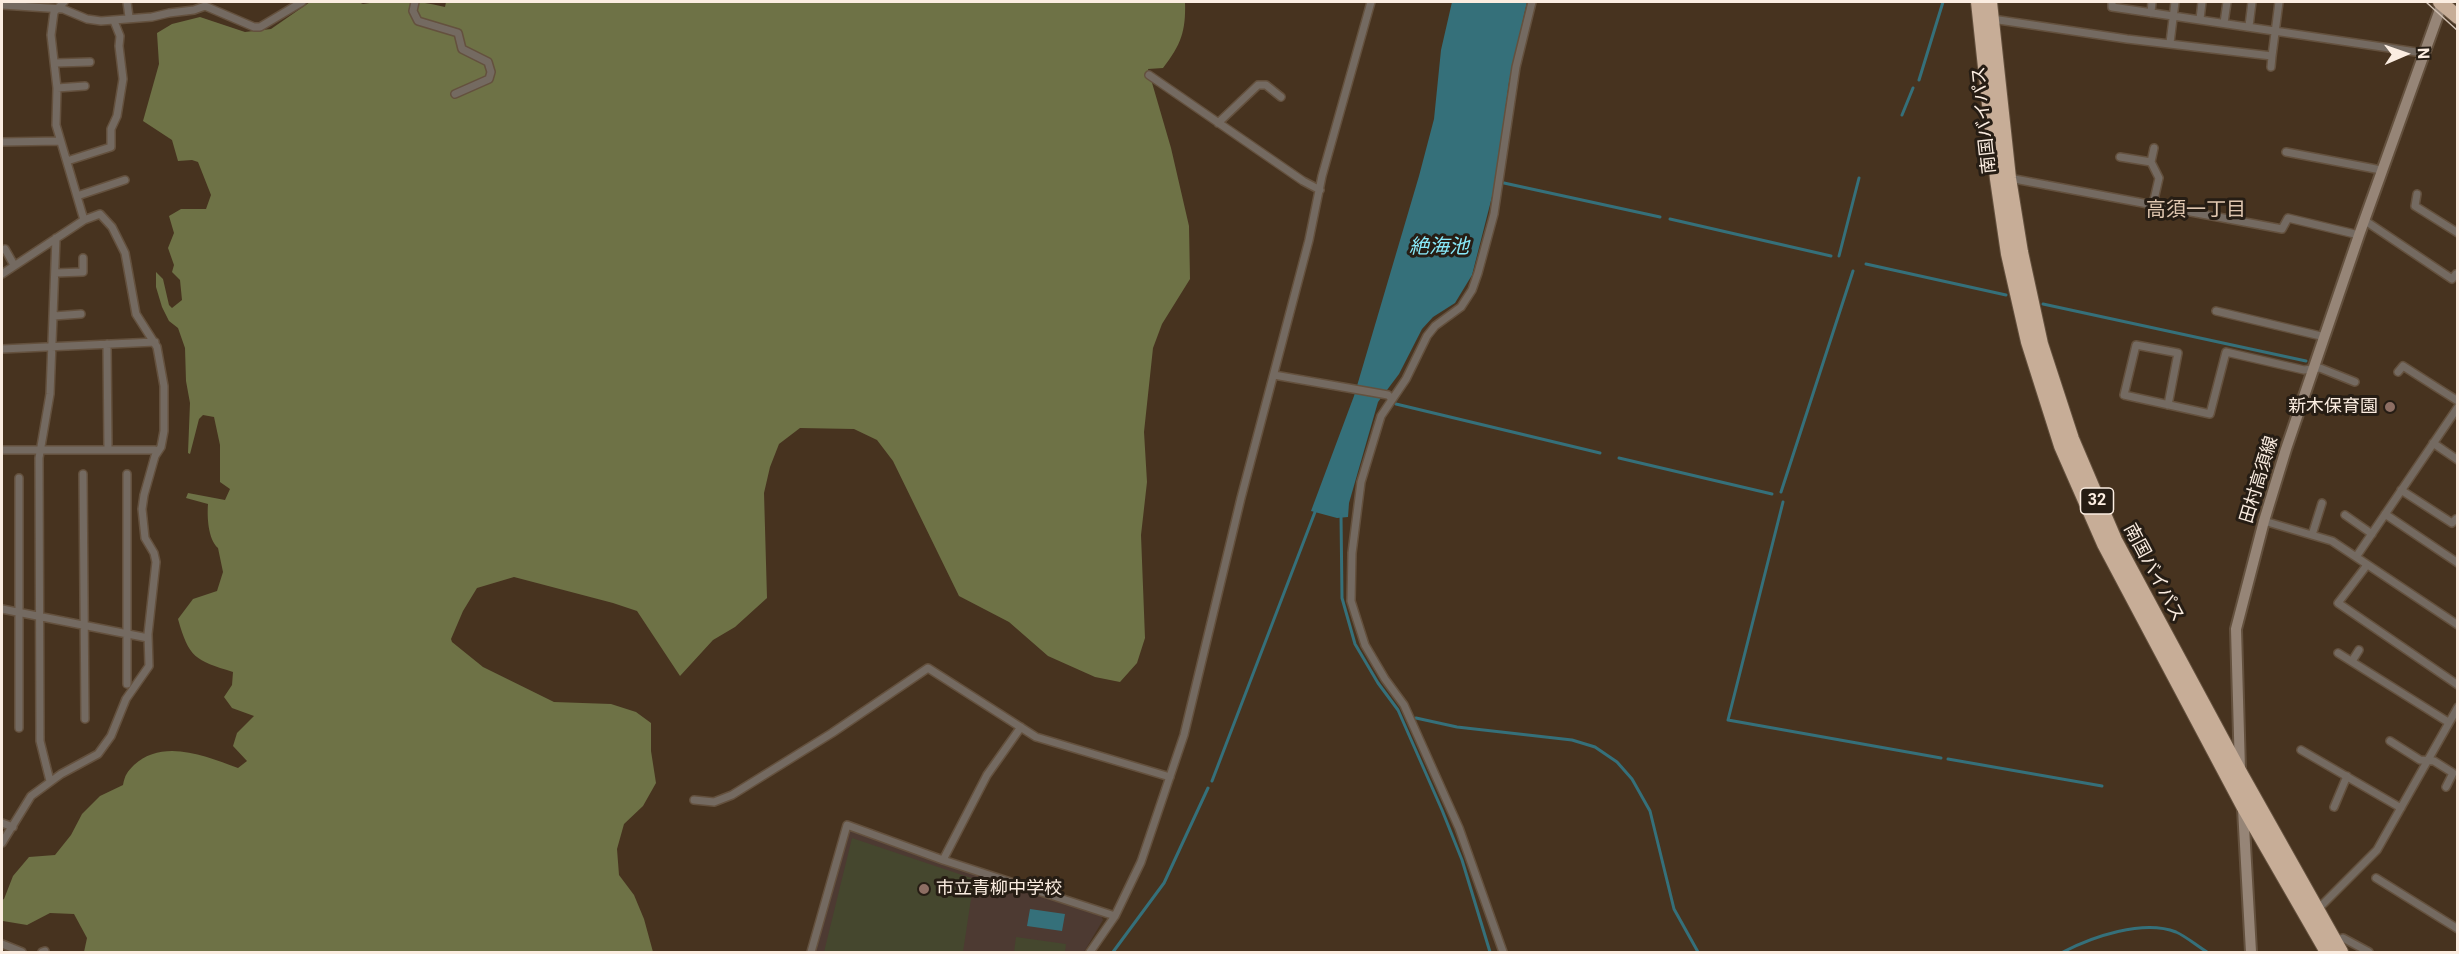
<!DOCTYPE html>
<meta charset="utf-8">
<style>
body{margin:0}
#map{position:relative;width:2459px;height:954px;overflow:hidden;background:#47331f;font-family:Roboto,sans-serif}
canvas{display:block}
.frame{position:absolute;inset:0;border:3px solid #fbede1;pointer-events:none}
.north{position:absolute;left:2375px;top:24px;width:60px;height:60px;-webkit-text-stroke:4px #261d14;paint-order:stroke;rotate:88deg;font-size:16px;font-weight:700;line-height:24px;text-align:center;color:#fbede1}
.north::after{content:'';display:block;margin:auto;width:21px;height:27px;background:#fbede1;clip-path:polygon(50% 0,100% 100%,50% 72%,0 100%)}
</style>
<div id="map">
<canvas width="2459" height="954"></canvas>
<div class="frame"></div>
<div class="north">N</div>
</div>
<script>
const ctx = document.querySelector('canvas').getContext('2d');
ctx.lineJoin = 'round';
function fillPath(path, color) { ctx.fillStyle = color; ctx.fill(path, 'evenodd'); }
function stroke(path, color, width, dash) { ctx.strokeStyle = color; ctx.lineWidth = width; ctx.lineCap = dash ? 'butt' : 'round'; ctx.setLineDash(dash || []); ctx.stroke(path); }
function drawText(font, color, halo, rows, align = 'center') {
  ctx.font = font + ' Roboto,"Noto Sans JP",sans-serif'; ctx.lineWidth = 6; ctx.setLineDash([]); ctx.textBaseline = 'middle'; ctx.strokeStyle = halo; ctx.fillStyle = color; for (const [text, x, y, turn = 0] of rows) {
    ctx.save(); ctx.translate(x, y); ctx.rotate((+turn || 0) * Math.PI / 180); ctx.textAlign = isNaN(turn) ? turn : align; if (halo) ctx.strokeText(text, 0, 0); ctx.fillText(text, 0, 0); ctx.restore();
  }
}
fillPath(new Path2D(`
 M850 830 1003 884 1101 915 1103 920 1084 952H814L846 832Z`), '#4d3a32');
fillPath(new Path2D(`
 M852 838 974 879 963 952H824Z
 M1016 937 1066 944 1065 952H1014Z`), '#45472e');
fillPath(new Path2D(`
 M310 2H358L363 4C389 0 419 0 445 7L446 2H1185C1186 31 1181 45 1163 68L1148 69 1171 148 1189 226 1190 279 1162 324 1153 348 1144 432 1147 482 1141 535 1145 638 1137 663 1120 682 1095 677 1048 656 1009 622 959 596 893 461 877 440 854 429 800 428 779 444 770 467 764 493 767 598 735 627 713 640 680 676 637 611 613 603 514 577 477 588 463 611 451 639 452 642 483 667 554 702 611 704 636 712 651 723V751L656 783 643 806 624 824 617 849 619 875 634 895 644 919 653 952H84L87 938 74 914 50 913 27 925 3 921 2 900 4 899 13 876 29 857 55 855 71 835 82 814 100 796 123 785C125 775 127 772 134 765 163 738 206 756 238 768L247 761 233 746 237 733 254 716 232 708 224 697 232 685 233 672C195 660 189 658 178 619L193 599 217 591 223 572 218 548C208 539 207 517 208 504L186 498 188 493 225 500 230 489 220 482V445L214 417 203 415 199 419 190 454 188 453 190 403 186 381 185 348 178 328 169 321 162 307 156 287V272L163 279 169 305 172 308 182 300 180 280 172 272 174 265 168 248 174 233 169 216 181 209H206L211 195 198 162 192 160 178 161 172 140 143 121 159 64 157 33 172 24 200 17 245 32 271 29Z`), '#6e7246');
fillPath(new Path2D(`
 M1452 2H1527L1509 82 1495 185 1472 275 1455 303 1433 317 1422 329 1399 374 1378 402 1349 503 1348 517 1337 518 1311 511 1354 396 1419 176 1434 119 1441 50Z
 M1030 909 1065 914 1062 931 1027 926Z`), '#35707a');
stroke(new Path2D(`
 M1919 80 1943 2
 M1902 115 1913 88
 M1504 183 1660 217
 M1670 219 1831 256
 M1839 256 1859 178
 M1866 264 2006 295
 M2043 304 2306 361
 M1396 404 1600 453
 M1619 458 1772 494
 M1781 492 1853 271
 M1783 502 1728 720 1941 758
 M1341 515 1342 598 1355 644 1378 683 1398 710 1442 810 1462 860 1490 952
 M1416 718 1457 727 1572 740 1595 747 1617 762 1632 779 1650 811 1674 909 1698 952
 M1948 759 2102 786
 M1212 781 1315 512
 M1113 952 1164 883 1208 788
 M2063 952C2092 937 2143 919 2176 932 2187 937 2197 946 2207 952`), '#35707a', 3);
const street = new Path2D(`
 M127 2 129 17
 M415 2 413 11 418 21 458 33 462 49 488 62 491 72 489 79 455 94
 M2112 2V7L2423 53
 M2 5 63 9 87 19 101 21 152 17 169 13 194 10 205 6 254 27H260L302 2
 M2151 13 2152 2
 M1992 19 2127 39 2272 56 2279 2
 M2200 19 2202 2
 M2224 23 2227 2
 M2249 26 2252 2
 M2170 43 2175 2
 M55 63 90 62
 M2271 67 2272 56
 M1149 75 1303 181 1320 190
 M57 88 85 86
 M1218 123 1258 85H1266L1281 97
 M2 142 60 141
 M2286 152 2381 170
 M2120 157 2151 162 2159 178 2153 204
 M67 161 111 147V129L117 116 123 79 119 46 120 36 114 21
 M2151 162 2154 148
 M2009 178 2282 229 2288 218 2359 235
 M2417 194 2415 206 2458 233
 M77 196 125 180
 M2364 220 2452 279 2456 274
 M5 249 14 265
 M55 273 83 272V258
 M2 274 84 220 56 125 57 88 51 35 54 12 64 2
 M2216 311 2325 337
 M54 316 81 314
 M107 344 108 449
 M2 349 155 342
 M2398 372 2403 366 2458 401
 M1274 375 1388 395 1391 398
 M2168 405 2178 353 2136 345 2124 395 2210 414 2226 352 2304 370 2320 368 2355 382
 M2433 443 2458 460
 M2 450H155L157 452
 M83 474 85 719
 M127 474V684
 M19 478V728
 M2401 490 2452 523 2456 519
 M2385 514 2458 563
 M2345 515 2372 534
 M2264 521 2332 541 2458 625
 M2312 535 2322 503
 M2356 557 2458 407
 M2367 565 2338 603 2458 685
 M2 609 148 638
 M2338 653 2448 722
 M2352 661 2359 650
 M2390 741 2420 760 2434 761 2453 773 2446 787
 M2301 750 2401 808
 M50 781 40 741 39 458 50 394 56 238
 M694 800 714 802 732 795 832 733 928 668 1036 737 1170 777
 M2334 807 2347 776
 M2 823 13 827
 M2 843 31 796 61 774 98 754 111 736 126 699 149 666 148 634 156 562 154 553 145 538 142 509 144 495 155 456 161 447 164 431V386L157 347 136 314 125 253 112 227 100 214 84 220
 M943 860 987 775 1021 727
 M2376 878 2458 929
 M2317 910 2377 850 2458 707
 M2335 941 2343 938 2369 952
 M2 944 22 952
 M42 952 45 951
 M811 952 847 825 943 860 1115 916
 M1090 952 1115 916 1141 862 1184 735 1241 498 1309 240 1322 176 1371 2
 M1503 952 1459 828 1404 705 1385 679 1365 645 1351 601 1352 553 1361 482 1381 416 1406 379 1427 336 1435 326 1461 307 1472 290 1478 273 1494 214 1516 67 1532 2`);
const secondary = new Path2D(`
 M2240 770 2236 629 2264 521 2286 449 2359 235 2442 4
 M2243 809 2251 952`);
const highway = new Path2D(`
 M1978 2 1997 179 2008 254 2028 342 2061 446 2104 544 2243 806 2327 952
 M1990 2 2009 178 2021 252 2041 344 2072 439 2115 540 2241 774 2341 952
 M2440 2 2458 17`);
stroke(street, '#64513e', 10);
stroke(secondary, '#64513e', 14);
stroke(highway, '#64513e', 16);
stroke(street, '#746a61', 7);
stroke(secondary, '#968577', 10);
stroke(highway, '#c7ad97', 14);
stroke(new Path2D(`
 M2426 2 2458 31`), '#cfbfb1', 1.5);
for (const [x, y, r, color] of [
 [2390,407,6,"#8d6e63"],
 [924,889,6,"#8d6e63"]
]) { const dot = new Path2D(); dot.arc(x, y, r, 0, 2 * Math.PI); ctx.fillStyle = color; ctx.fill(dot); stroke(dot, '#261d14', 2); }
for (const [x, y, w] of [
 [2097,501,33]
]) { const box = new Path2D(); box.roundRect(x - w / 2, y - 13, w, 26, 4.5); ctx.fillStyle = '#261d14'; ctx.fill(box); stroke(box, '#fbede1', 1.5); }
drawText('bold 16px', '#fbede1', null, [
 ["32",2097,501]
]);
drawText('18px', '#fbede1', '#261d14', [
 ["南国バイパス",1985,120,-96],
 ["田村高須線",2260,480,-73],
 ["南国バイパス",2153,573,62]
]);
drawText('18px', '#fbede1', '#261d14', [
 ["新木保育園",2378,407],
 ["市立青柳中学校",936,889,"left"]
], 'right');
drawText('20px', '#e0c7b0', '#261d14', [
 ["高須一丁目",2196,211]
]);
drawText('italic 20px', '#88e8f8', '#261d14', [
 ["絶海池",1439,248]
]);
</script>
